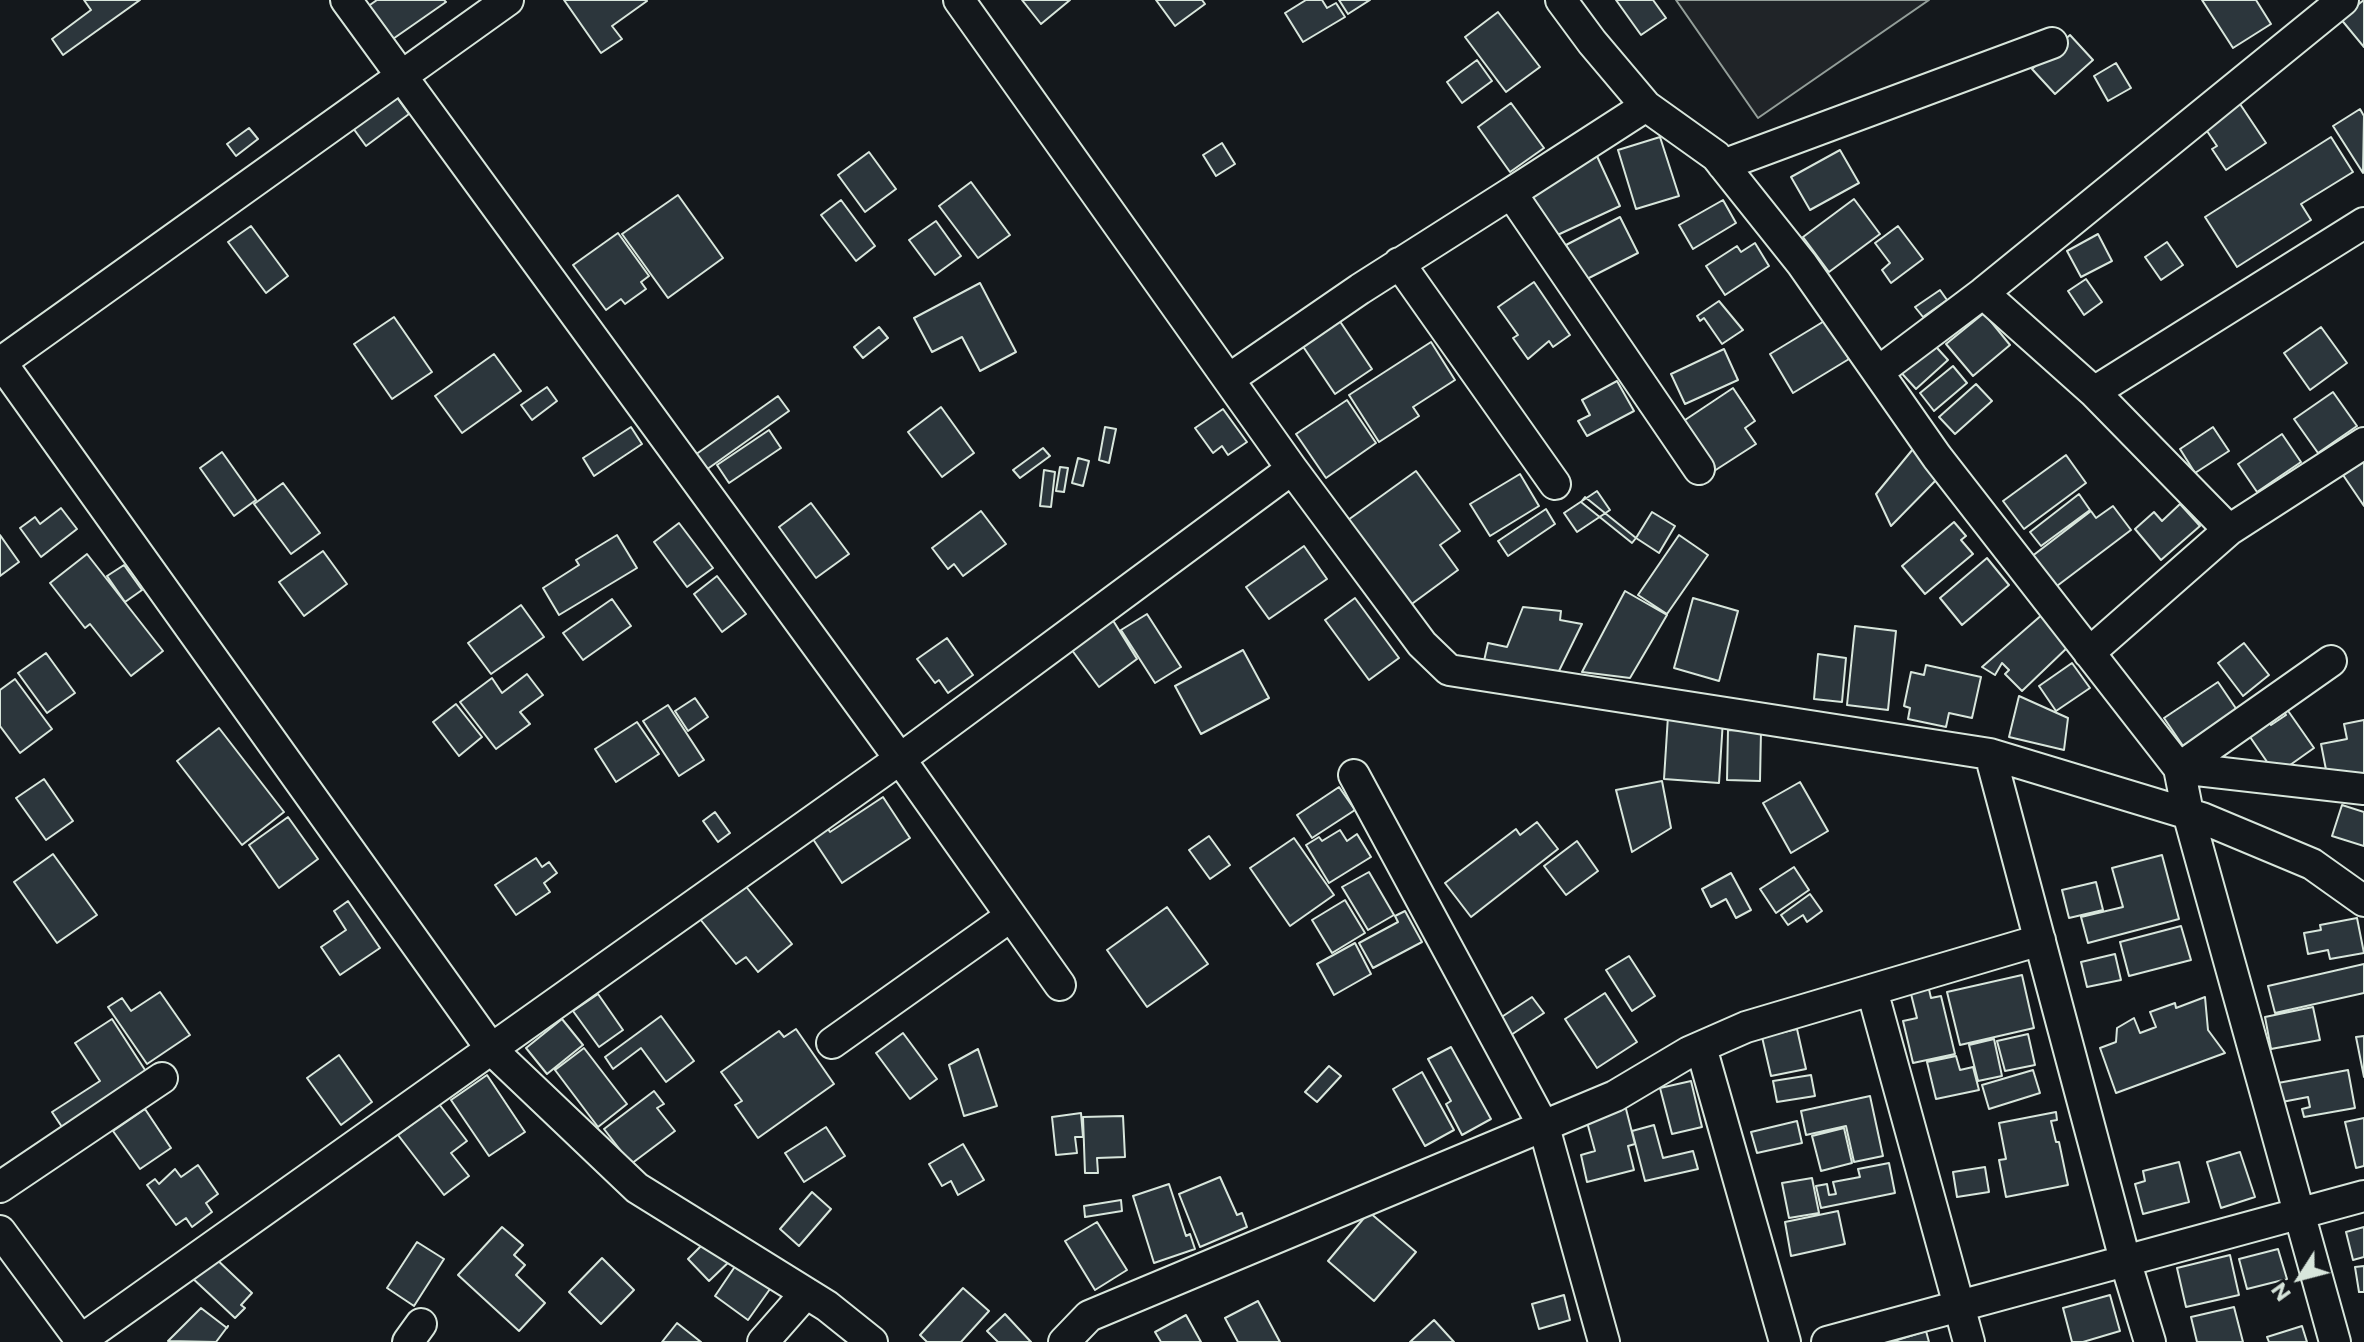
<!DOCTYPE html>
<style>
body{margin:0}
#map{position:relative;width:2364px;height:1342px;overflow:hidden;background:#14181c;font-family:Commissioner,sans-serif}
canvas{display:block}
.north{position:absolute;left:2260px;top:1238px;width:80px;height:80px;-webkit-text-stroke:6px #14181c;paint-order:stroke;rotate:234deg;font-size:22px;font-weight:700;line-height:32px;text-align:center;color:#d8e6dc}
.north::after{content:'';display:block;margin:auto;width:28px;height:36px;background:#d8e6dc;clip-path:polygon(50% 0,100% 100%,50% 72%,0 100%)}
</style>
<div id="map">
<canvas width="2364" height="1342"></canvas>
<div class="north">N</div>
</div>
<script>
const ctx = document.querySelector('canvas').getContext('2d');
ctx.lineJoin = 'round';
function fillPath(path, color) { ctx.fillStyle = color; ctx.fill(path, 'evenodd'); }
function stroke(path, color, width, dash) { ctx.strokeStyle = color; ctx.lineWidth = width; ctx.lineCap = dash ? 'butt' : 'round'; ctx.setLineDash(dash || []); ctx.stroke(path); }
const green = new Path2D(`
 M1676 0H1929L1758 118Z`);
fillPath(green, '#202428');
stroke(green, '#939e99', 2);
const building = new Path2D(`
 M84 0H140L63 55 52 39 91 10Z
 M377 0H444L446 2 390 41 367 7Z
 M564 0H646L647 1 612 26 622 39 601 53Z
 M1022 0H1070L1041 24Z
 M1156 0H1202L1205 4 1175 26Z
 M1306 0H1322L1327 8 1336 3 1345 17 1303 42 1285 13Z
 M1339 0H1370L1348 14Z
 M1616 0H1653L1666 18 1641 35Z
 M2202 0H2256L2271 24 2233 48Z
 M2364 0V47L2340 18Z
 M1498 12 1540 67 1506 92 1465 37Z
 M2070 35 2093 60 2055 94 2032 69Z
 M1477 60 1492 81 1462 103 1447 82Z
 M2116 63 2131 88 2108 101 2094 76Z
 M2234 95 2266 143 2226 170 2212 149 2217 146 2199 119Z
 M396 96 409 114 366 146 353 128Z
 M1511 103 1544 148 1510 172 1478 127Z
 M2360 109 2364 116 2363 173 2333 126Z
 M249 128 258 139 236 156 227 144Z
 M1660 137 1679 196 1636 209 1618 150Z
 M2331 137 2353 172 2301 204 2311 220 2237 267 2205 217Z
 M1222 143 1235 164 1216 176 1203 155Z
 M1840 150 1859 183 1810 210 1791 177Z
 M869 152 896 189 865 212 838 175Z
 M1596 154 1620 206 1551 238 1527 186Z
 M971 182 1010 235 978 258 939 206Z
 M678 195 723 258 668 298 622 234Z
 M1854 199 1880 234 1829 272 1803 237Z
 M841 200 875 246 856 261 821 215Z
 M1723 200 1736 223 1693 249 1679 225Z
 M1620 217 1638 253 1585 280 1566 245Z
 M936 221 961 256 935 275 909 240Z
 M251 226 288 276 266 293 228 242Z
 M1898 226 1923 259 1891 283 1882 270 1890 263 1875 243Z
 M618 233 649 276 641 282 646 289 625 304 621 299 606 310 573 265Z
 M2098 234 2112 261 2081 277 2067 251Z
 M2167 242 2183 265 2161 280 2145 257Z
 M1755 243 1769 266 1725 295 1706 266 1737 246 1741 252Z
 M2086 279 2102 302 2084 315 2068 291Z
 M1534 282 1570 335 1553 347 1549 341 1528 359 1513 338 1518 335 1498 307Z
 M980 283 1016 352 980 371 962 337 932 352 914 318Z
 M1940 290 1947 300 1923 317 1915 307Z
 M1719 301 1743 330 1722 344 1704 318 1700 321 1697 316Z
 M1984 313 2010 345 1973 376 1946 344Z
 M1335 314 1372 369 1335 394 1298 339Z
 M394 317 432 372 392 399 354 344Z
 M1826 320 1849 359 1793 393 1770 354Z
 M879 327 888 338 863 358 854 347Z
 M2321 327 2347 363 2310 390 2284 353Z
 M1929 339 1948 360 1916 389 1897 368Z
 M1431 342 1455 380 1413 407 1419 416 1379 442 1349 395Z
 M1724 349 1738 380 1685 404 1671 374Z
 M494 354 521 391 462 433 435 396Z
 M1953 366 1967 383 1934 411 1920 393Z
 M1617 381 1634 411 1587 436 1578 421 1590 415 1582 400Z
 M1976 384 1992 401 1955 434 1939 417Z
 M547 387 557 401 532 420 521 405Z
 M1733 388 1755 421 1745 428 1756 444 1711 473 1679 424Z
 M2333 392 2357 426 2318 453 2294 419Z
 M778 396 789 411 706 470 695 455Z
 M1347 400 1376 443 1326 478 1296 434Z
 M941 407 974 453 942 477 908 432Z
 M1223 409 1247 442 1228 455 1222 446 1213 453 1195 428Z
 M631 427 642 444 594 476 583 458Z
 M1105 427 1116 429 1109 463 1099 460Z
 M2213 427 2229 451 2195 473 2180 449Z
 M769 430 781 448 729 483 717 465Z
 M2282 434 2301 462 2257 492 2238 464Z
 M1043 448 1050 456 1020 478 1013 470Z
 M1913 449 1940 476 1891 526 1876 494Z
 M222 452 256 500 234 516 200 468Z
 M2066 455 2086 483 2024 529 2003 501Z
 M1078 458 1089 461 1083 486 1072 483Z
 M2364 461V506L2343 475Z
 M1060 467 1068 468 1064 492 1056 491Z
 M1044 470 1055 472 1051 507 1040 506Z
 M1416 471 1460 531 1440 545 1458 570 1409 606 1348 520Z
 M1520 474 1539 506 1490 536 1470 504Z
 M283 483 320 533 291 554 254 504Z
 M1597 491 1610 510 1577 532 1564 513Z
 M2079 494 2090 510 2041 546 2030 532Z
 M1585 497 1636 538 1632 543 1581 502Z
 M811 503 849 554 816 578 779 527Z
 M2180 504 2200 526 2161 560 2135 529 2154 512 2162 521Z
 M2113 506 2131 530 2049 592 2031 557 2091 511 2096 518Z
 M61 508 77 529 41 557 20 528 35 517 40 524Z
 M1546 509 1555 524 1508 556 1498 541Z
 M981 511 1006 544 963 576 954 564 948 569 932 548Z
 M1652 512 1675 526 1659 553 1636 538Z
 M1954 522 1966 536 1961 540 1973 554 1925 594 1902 566Z
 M679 523 713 568 687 587 654 542Z
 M0 535 19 562 0 576Z
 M617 535 637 568 559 615 543 588 579 565 576 560Z
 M1679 535 1708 555 1667 614 1638 595Z
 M1304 546 1327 579 1269 619 1246 587Z
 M323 551 347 584 304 616 279 582Z
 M87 554 163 651 131 676 90 624 85 628 50 583Z
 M1987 558 2009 585 1962 625 1940 598Z
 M124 565 142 590 125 602 107 576Z
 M717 576 746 614 722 632 694 594Z
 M1625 591 1667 615 1630 678 1582 672Z
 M1355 598 1399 658 1369 680 1325 620Z
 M1693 598 1738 611 1719 681 1674 668Z
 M612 599 631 626 583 660 563 633Z
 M521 605 544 637 491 674 468 643Z
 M1523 607 1561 611 1560 620 1582 624 1556 677 1484 661 1488 643 1507 647Z
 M2044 613 2069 646 2022 691 2005 674 2009 670 2002 663 1995 675 1982 667Z
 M1109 614 1137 659 1099 687 1066 642Z
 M1147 614 1181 667 1155 683 1121 630Z
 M1855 626 1896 631 1888 710 1847 705Z
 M947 638 973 675 948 693 939 680 935 683 917 659Z
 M2244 643 2269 675 2243 696 2218 663Z
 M1243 650 1269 698 1201 734 1175 686Z
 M46 653 75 693 47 713 18 673Z
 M1818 654 1846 658 1842 702 1814 699Z
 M2072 663 2090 688 2056 711 2039 686Z
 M1926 665 1981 677 1972 718 1949 713 1946 727 1908 719 1910 708 1904 706 1911 672 1924 675Z
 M527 674 543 695 520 712 530 724 496 749 460 702 492 678 502 693Z
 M15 679 52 729 20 753 0 726V690Z
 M2218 682 2237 710 2183 746 2164 718Z
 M2019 696 2068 718 2064 750 2009 737Z
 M695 698 708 717 688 731 675 711Z
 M456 704 482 737 459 756 433 722Z
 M668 705 704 760 679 776 643 721Z
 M2284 705 2314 748 2276 775 2246 731 2266 717 2271 725 2286 715 2281 707Z
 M1668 716 1723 720 1719 783 1664 779Z
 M2364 720V782L2328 780 2321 744 2347 739 2344 724Z
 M637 722 659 754 616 782 595 749Z
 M219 728 284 812 242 845 177 761Z
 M1728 730 1761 731 1760 781 1727 780Z
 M44 779 73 821 46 840 16 798Z
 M1662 781 1671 828 1632 852 1616 790Z
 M1800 782 1828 831 1791 853 1763 803Z
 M1339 787 1355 810 1312 838 1297 815Z
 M883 797 910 838 842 883 807 830 822 820 830 832Z
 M2342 805 2364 812V846L2332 836Z
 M715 812 730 833 718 842 703 821Z
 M288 817 318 859 279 888 249 845Z
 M1537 822 1558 849 1471 917 1445 883 1516 829 1520 835Z
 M1340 830 1347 841 1357 834 1371 857 1329 883 1306 845 1319 837 1322 841Z
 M1209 836 1230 865 1210 879 1189 850Z
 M1294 838 1334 895 1290 926 1250 868Z
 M1577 841 1598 871 1566 895 1544 866Z
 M53 854 97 915 57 943 14 882Z
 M2162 855 2179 919 2088 943 2081 917 2123 907 2112 868Z
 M536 858 542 867 549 862 557 873 544 883 550 892 516 915 495 885Z
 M1794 867 1809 890 1776 913 1760 889Z
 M1369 872 1394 915 1368 930 1342 887Z
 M1731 873 1751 910 1736 918 1726 899 1711 907 1702 889Z
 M740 879 792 944 758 972 746 957 736 964 696 914Z
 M2096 882 2103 910 2069 918 2062 890Z
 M1810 894 1822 911 1807 922 1803 915 1788 925 1781 915Z
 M1345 900 1365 933 1332 953 1312 920Z
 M348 901 380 948 340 975 321 947 346 930 334 911Z
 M1167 907 1208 964 1147 1007 1107 950Z
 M1405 911 1422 942 1373 968 1359 943 1398 922 1395 916Z
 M2357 918 2364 953 2330 959 2328 950 2308 954 2304 933 2321 930 2320 925Z
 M2181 926 2191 960 2129 976 2120 942Z
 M1355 943 1371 974 1334 995 1317 964Z
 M2115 954 2121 980 2087 987 2081 962Z
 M1629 956 1655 996 1632 1011 1606 970Z
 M2364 964V993L2275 1013 2268 986Z
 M2022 975 2034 1028 1960 1045 1947 992Z
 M1928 985 1931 998 1941 996 1955 1054 1913 1063 1903 1021 1917 1018 1910 990Z
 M160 992 190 1035 147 1064 108 1007 122 998 131 1011Z
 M1605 993 1637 1042 1597 1068 1565 1019Z
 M598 994 623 1030 599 1047 573 1011Z
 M1532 997 1544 1013 1508 1037 1497 1020Z
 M2205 997 2208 1030 2225 1053 2116 1093 2100 1048 2116 1042 2117 1028 2134 1018 2140 1033 2156 1027 2150 1012 2175 1003 2176 1008Z
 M2313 1007 2320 1040 2271 1049 2265 1017Z
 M661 1016 694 1061 666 1082 641 1048 613 1069 605 1057Z
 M112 1019 147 1073 66 1133 52 1112 100 1081 75 1043Z
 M562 1019 583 1045 547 1074 526 1048Z
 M796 1029 834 1084 758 1138 735 1105 742 1101 721 1072 779 1031 784 1037Z
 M1797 1029 1806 1069 1771 1076 1762 1037Z
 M903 1033 937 1079 910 1099 876 1053Z
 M2028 1034 2035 1065 2005 1071 1997 1041Z
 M2364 1036V1077L2356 1037Z
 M1994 1039 2002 1076 1978 1081 1969 1045Z
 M1451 1047 1491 1119 1462 1135 1446 1104 1451 1101 1428 1059Z
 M584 1048 627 1104 598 1127 555 1070Z
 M978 1049 997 1106 964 1116 949 1065Z
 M339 1055 372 1102 341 1125 307 1078Z
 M1956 1056 1960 1070 1973 1067 1979 1090 1936 1099 1927 1062Z
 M1329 1066 1341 1076 1317 1102 1305 1092Z
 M2033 1070 2040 1093 1989 1109 1982 1085Z
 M2348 1070 2355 1108 2304 1117 2302 1109 2310 1107 2308 1097 2282 1102 2278 1083Z
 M1422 1072 1454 1130 1425 1146 1393 1089Z
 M487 1075 525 1132 489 1156 451 1100Z
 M1811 1075 1815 1096 1777 1102 1773 1081Z
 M1691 1081 1702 1127 1672 1134 1660 1088Z
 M654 1091 664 1104 657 1108 675 1131 631 1164 604 1129Z
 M1870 1096 1883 1156 1854 1162 1846 1126 1806 1135 1801 1111Z
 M439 1104 467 1141 451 1153 469 1176 444 1195 398 1135Z
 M1625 1105 1635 1144 1628 1146 1634 1170 1587 1182 1581 1155 1595 1151 1585 1115Z
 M145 1109 171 1148 140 1169 113 1131Z
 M2056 1112 2057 1120 2051 1121 2056 1142H2059L2068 1185 2006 1197 1999 1160 2006 1159 1999 1123Z
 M1081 1113 1083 1137H1075L1077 1153 1056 1155 1052 1117Z
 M1123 1116 1125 1157 1097 1158 1098 1173H1085L1083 1117Z
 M2364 1118V1166L2356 1168 2345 1122Z
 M1797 1121 1802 1143 1757 1153 1751 1132Z
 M1654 1125 1663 1158 1693 1151 1698 1169 1645 1181 1632 1131Z
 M826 1127 845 1156 804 1182 785 1153Z
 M1844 1128 1852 1163 1821 1171 1812 1136Z
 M963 1144 984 1180 958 1195 951 1181 942 1186 929 1164Z
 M2240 1152 2255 1197 2221 1208 2207 1162Z
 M2179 1162 2189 1202 2143 1214 2135 1184 2145 1181 2143 1171Z
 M1889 1163 1895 1193 1821 1208 1816 1186 1827 1184 1829 1195 1836 1194 1833 1182 1860 1177 1858 1169Z
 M198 1165 218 1194 206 1203 212 1212 192 1227 186 1218 176 1225 147 1185 155 1179 159 1184 175 1169 181 1177Z
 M1985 1167 1989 1192 1957 1197 1953 1172Z
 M1220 1177 1237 1215 1242 1213 1247 1227 1200 1247 1179 1194Z
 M1812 1178 1819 1213 1789 1218 1782 1183Z
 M1169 1184 1186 1236 1190 1234 1195 1249 1154 1263 1133 1196Z
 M812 1192 831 1209 799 1246 780 1229Z
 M1121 1200 1122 1211 1085 1217 1084 1206Z
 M1838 1211 1845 1244 1791 1256 1785 1222Z
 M1369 1212 1416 1252 1374 1301 1328 1261Z
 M1097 1222 1127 1270 1095 1290 1065 1241Z
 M502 1227 523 1245 514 1255 525 1265 516 1275 545 1303 519 1331 458 1275Z
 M2364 1227V1257L2353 1260 2346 1232Z
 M711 1236 733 1258 709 1281 688 1259Z
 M417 1242 444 1259 414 1306 387 1288Z
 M2278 1249 2287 1279 2247 1289 2239 1259Z
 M211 1254 252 1293 241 1305 245 1308 235 1318 189 1275Z
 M2230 1255 2239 1295 2186 1307 2177 1268Z
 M602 1258 634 1290 601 1324 569 1292Z
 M736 1265 770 1289 748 1320 715 1296Z
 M2364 1266V1292H2359L2355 1267Z
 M963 1288 989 1311 961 1342H927L920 1335Z
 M1564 1295 1570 1320 1539 1329 1532 1304Z
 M2110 1295 2120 1331 2083 1342H2072L2063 1308Z
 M1258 1301 1280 1342H1238L1225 1318Z
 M2234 1307 2243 1342H2197L2191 1317Z
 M201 1308 227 1328 228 1326 216 1342 168 1341Z
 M1005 1314 1031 1342H998L987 1331Z
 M1186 1315 1201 1342H1161L1155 1332Z
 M1434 1320 1454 1342H1410Z
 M677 1323 701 1342H662Z
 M2302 1326 2307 1342H2269L2267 1337Z
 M1926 1331 1929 1342H1891Z`);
fillPath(building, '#2c363c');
stroke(building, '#d8e6dc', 2);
const minor = new Path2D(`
 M346 0 900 759 1060 985
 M959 0 1292 469 1422 644 1449 670 1990 754 2202 818 2312 864 2364 901
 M1561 0 1592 42 1646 106 1716 156 1802 264 1937 457 2179 768 2188 813 2335 1342
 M1723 165 2052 43
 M1511 193 1646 106
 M1399 263 1555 484
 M1983 293 2094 392 2229 530
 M0 361 492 1050 637 1188 827 1306 872 1342
 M0 363 508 0
 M1878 372 1983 293 2343 0
 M1229 379 1360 289 1511 193 1699 469
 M2094 392 2364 223
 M2089 653 2229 530 2364 443
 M1990 754 2125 1260 2150 1342
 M2179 768 2364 789
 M2179 768 2331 661
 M1354 775 1544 1127 1604 1342
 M1872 990 1969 1342
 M832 1043 1011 916
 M1701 1047 1785 1342
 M0 1187 162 1078
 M0 1231 82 1342
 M81 1340 900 759 1292 469
 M408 1342 421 1324
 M763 1342 806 1293
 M1064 1342 1089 1316 1615 1096 1689 1052 1746 1027 2040 940
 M1827 1342 2364 1196`);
stroke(minor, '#d8e6dc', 34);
stroke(minor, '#14181c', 30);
</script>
